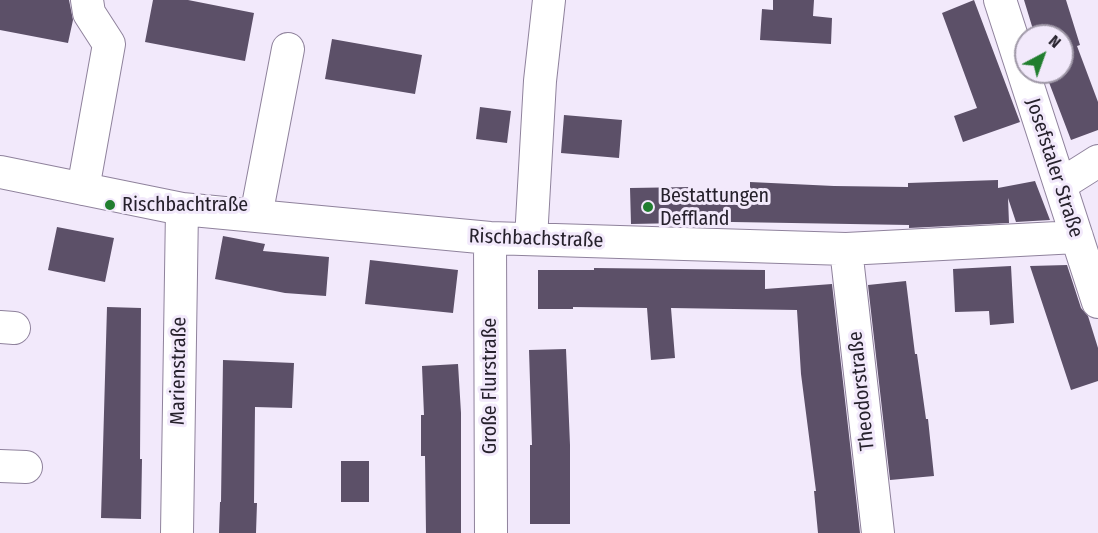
<!DOCTYPE html>
<meta charset="utf-8">
<style>
body{margin:0}
#map{position:relative;width:1098px;height:533px;overflow:hidden;background:#f2e9fb;font-family:"Fira Sans Condensed",sans-serif}
canvas{display:block}
.north{position:absolute;left:1014px;top:24px;width:60px;height:60px;box-sizing:border-box;background:#f2e9fb;border:2px solid #a099a8;border-radius:50%;rotate:41deg;font-size:16px;font-weight:700;line-height:24px;text-align:center;color:#26212c}
.north::after{content:'';display:block;margin:auto;width:21px;height:27px;background:#217e2f;clip-path:polygon(50% 0,100% 100%,50% 72%,0 100%)}
</style>
<div id="map">
<canvas width="1098" height="533"></canvas>
<div class="north">N</div>
</div>
<script>
const ctx = document.querySelector('canvas').getContext('2d');
ctx.lineJoin = 'round';
function fillPath(path, color) { ctx.fillStyle = color; ctx.fill(path, 'evenodd'); }
function stroke(path, color, width, dash) { ctx.strokeStyle = color; ctx.lineWidth = width; ctx.lineCap = dash ? 'butt' : 'round'; ctx.setLineDash(dash || []); ctx.stroke(path); }
function drawText(font, color, halo, rows, align = 'center') {
  ctx.font = font + ' "Fira Sans Condensed",sans-serif'; ctx.lineWidth = 6; ctx.setLineDash([]); ctx.textBaseline = 'middle'; ctx.strokeStyle = halo; ctx.fillStyle = color; for (const [text, x, y, turn = 0] of rows) {
    ctx.save(); ctx.translate(x, y); ctx.rotate((+turn || 0) * Math.PI / 180); ctx.textAlign = isNaN(turn) ? turn : align; if (halo) ctx.strokeText(text, 0, 0); ctx.fillText(text, 0, 0); ctx.restore();
  }
}
fillPath(new Path2D(`
 M0 0H69L73 20 68 43 0 30Z
 M153 0H188L254 13 245 61 145 42Z
 M773 0H814L813 16 832 18 831 44 760 40 762 9 773 10Z
 M974 0 1020 122 963 142 954 116 977 108 942 13Z
 M1024 0H1066L1080 45 1077 46 1098 102V130L1071 140 1045 72H1062V36H1035Z
 M332 39 422 55 415 94 325 79Z
 M480 107 511 111 507 143 476 139Z
 M564 115 622 120 619 158 561 153Z
 M998 180V188L1035 181 1050 220 1016 222 1008 198 1009 223 909 228V225L733 222 631 224 630 188 691 187V196H750V182L834 186 908 187V183Z
 M57 227 114 238 105 282 48 270Z
 M223 236 265 244 263 251 329 257 326 296 285 293 215 279Z
 M370 260 458 270 453 313 365 304Z
 M1067 265 1081 308 1088 316 1098 348V381L1071 390 1030 266Z
 M1011 266 1014 323 990 325 989 311 955 312 953 269Z
 M594 268 765 270V289L832 284 860 533H818L814 491H816L801 374 797 310 671 308 675 358 651 360 647 308 573 307V309H538V270H594Z
 M906 281 915 354H917L926 419H928L934 476 890 480 868 285Z
 M107 307 141 308 140 459H142L141 519 101 518Z
 M566 349 570 445V524H530V445H532L529 350Z
 M223 360 294 363 292 408 255 407 254 503H257L256 533H219L220 502H221Z
 M458 364 461 413V533H426L425 456H421V415H424L422 366Z
 M341 461H369V502H341Z`), '#5c5068');
const minor = new Path2D(`
 M1000 0 1098 302
 M0 172 182 209 490 238 846 249 1077 237
 M1060 185 1098 161
 M83 189 109 44 89 13 87 0
 M256 216 288 49
 M490 238 491 533
 M531 239 540 81 549 0
 M846 249 878 533
 M0 327 14 328
 M0 466 26 467
 M177 533 182 209`);
stroke(minor, '#8f829c', 34);
stroke(minor, '#fff', 32);
for (const [x, y, r, color] of [
 [110,205,6,"#217e2f"],
 [648,207,6,"#217e2f"]
]) { const dot = new Path2D(); dot.arc(x, y, r, 0, 2 * Math.PI); ctx.fillStyle = color; ctx.fill(dot); stroke(dot, '#f2e9fb', 2); }
drawText('20px', '#26212c', '#f2e9fb', [
 ["Josefstaler Straße",1054,168,72],
 ["Rischbachstraße",536,239,2],
 ["Marienstraße",179,371,-89],
 ["Große Flurstraße",490,386,-90],
 ["Theodorstraße",862,391,-96]
]);
drawText('20px', '#26212c', '#f2e9fb', [
 ["Bestattungen",660,196],
 ["Deffland",660,219],
 ["Rischbachtraße",122,205]
], 'left');
</script>
